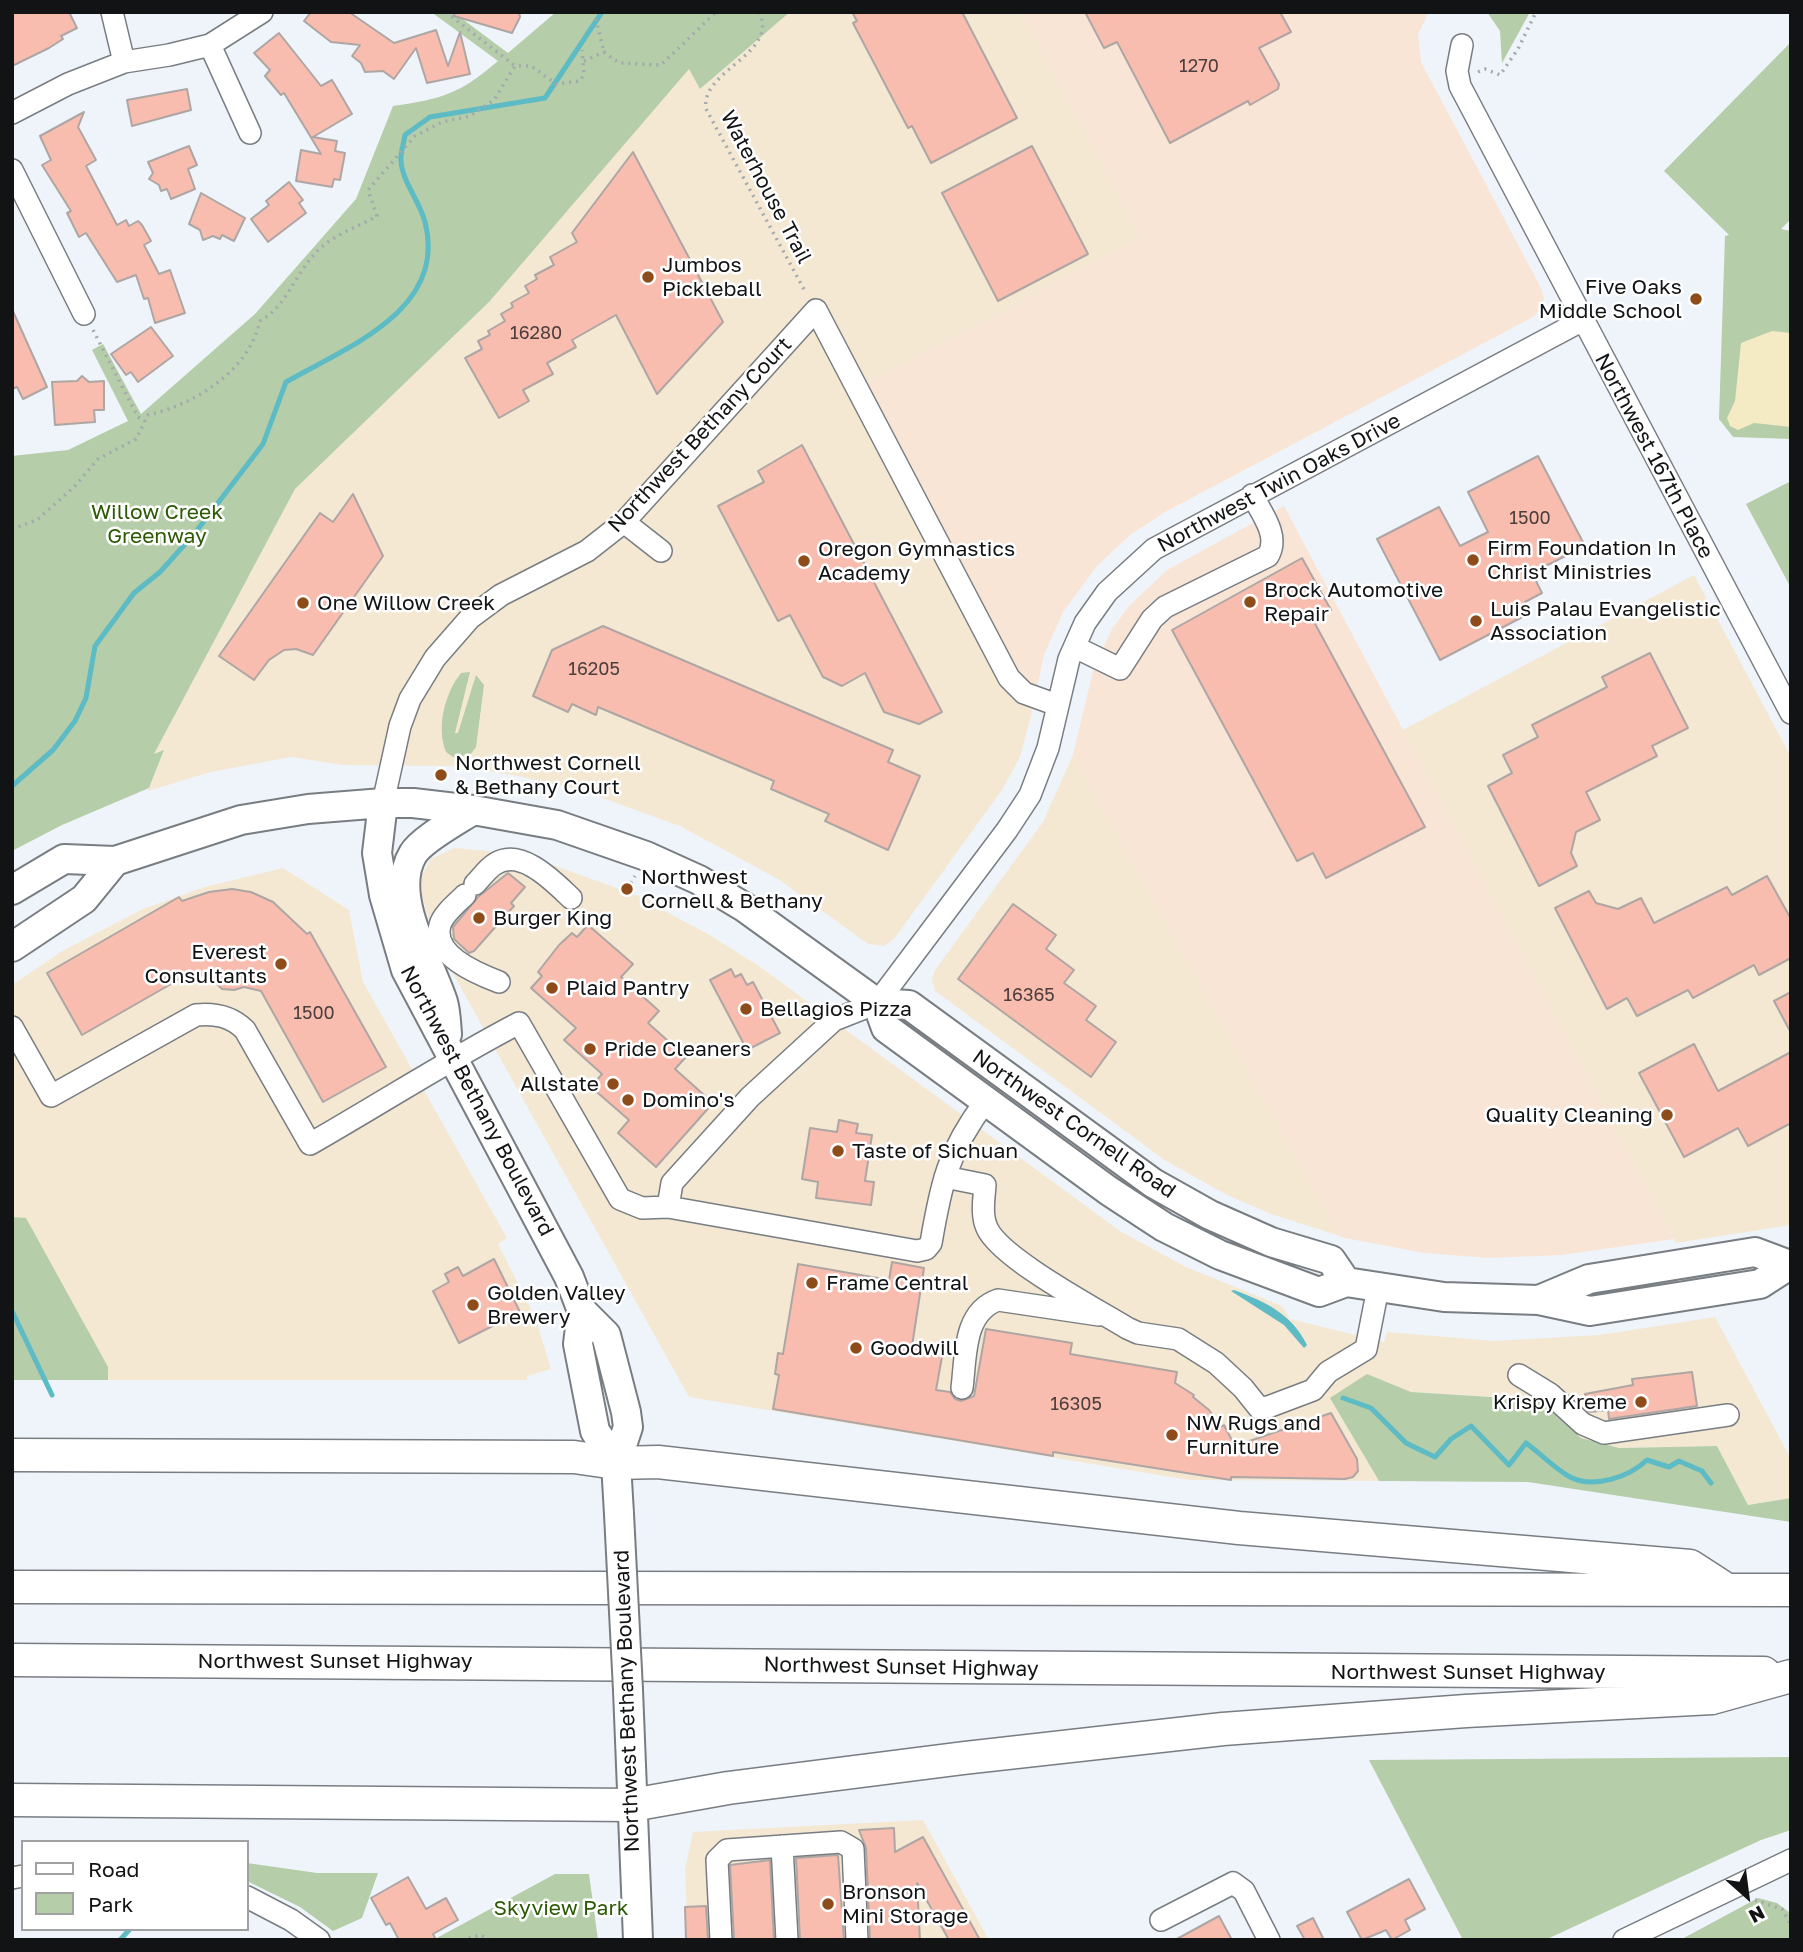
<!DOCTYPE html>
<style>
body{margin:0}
#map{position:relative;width:1803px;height:1952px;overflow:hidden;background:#eef4fa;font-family:"Golos Text",sans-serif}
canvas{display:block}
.frame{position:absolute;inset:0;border:14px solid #111315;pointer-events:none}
.legend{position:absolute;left:21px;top:1840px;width:228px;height:91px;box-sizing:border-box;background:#fff;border:2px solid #a0a1a1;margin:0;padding:9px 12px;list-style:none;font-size:21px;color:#111315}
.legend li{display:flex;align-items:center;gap:14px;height:35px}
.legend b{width:35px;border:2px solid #a0a1a1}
.north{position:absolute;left:1712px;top:1861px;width:70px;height:70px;-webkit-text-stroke:5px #fff;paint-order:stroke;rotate:152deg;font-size:19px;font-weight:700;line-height:28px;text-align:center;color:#111315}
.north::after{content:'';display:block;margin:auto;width:24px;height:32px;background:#111315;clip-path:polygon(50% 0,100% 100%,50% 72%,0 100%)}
</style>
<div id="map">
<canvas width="1803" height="1952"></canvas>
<div class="frame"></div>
<ul class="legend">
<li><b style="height:9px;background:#fff"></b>Road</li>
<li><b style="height:19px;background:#b5cda9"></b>Park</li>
</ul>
<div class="north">N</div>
</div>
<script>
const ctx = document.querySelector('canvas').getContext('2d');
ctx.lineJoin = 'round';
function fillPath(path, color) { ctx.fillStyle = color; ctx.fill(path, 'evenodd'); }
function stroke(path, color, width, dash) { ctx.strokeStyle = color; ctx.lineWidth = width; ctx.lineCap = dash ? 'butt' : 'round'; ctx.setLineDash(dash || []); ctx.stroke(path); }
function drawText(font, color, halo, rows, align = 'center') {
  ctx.font = font + ' "Golos Text",sans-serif'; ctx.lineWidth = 5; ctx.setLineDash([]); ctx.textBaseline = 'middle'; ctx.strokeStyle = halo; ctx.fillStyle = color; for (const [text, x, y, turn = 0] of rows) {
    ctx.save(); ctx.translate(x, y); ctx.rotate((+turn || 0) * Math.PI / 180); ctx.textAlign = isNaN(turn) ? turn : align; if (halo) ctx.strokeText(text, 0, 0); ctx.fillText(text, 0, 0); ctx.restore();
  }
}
fillPath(new Path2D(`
 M790 12H1021L1141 237 858 388 1031 716 1020 757 1002 790 894 939 884 946 868 944 778 879 680 826 580 790 519 776 451 766 343 765 291 757 211 772 148 791 164 751 153 756 295 489 489 302 689 68 700 89Z
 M1694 575 1791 757V1225L1676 1243 1403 730Z
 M1073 755 1340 1236 1271 1214 1227 1195 1166 1161 935 991 932 979 935 970 1043 822Z
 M454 848 488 851 553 865 658 903 657 907 708 934 759 966 1120 1231 1186 1267 1282 1306 1290 1319 1384 1342 1387 1332 1494 1341 1600 1335 1715 1317 1791 1459V1498L1748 1505 1717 1446 1619 1448 1581 1438 1538 1400 1411 1392 1367 1375 1331 1399 1379 1481 1189 1480 689 1397 436 943 422 897V875L431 859Z
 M283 868 349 910 363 982 507 1238 498 1244 535 1317 551 1369 527 1376V1380H108V1367L12 1217V985L64 950 143 909 205 887Z
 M923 1820 989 1940H688L685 1869 693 1832Z`), '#f4e8d3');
fillPath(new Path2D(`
 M1021 12H1429L1418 34 1421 62 1541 288 1544 298 1539 311 1533 317 1167 511 1130 535 1097 566 1063 612 1044 655 1031 716 858 388 1141 237Z
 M1284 506 1674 1239 1562 1255 1488 1258 1424 1253 1340 1237 1073 755 1094 667 1112 629 1129 606 1167 570Z`), '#f9e5d6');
fillPath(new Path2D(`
 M436 12H453L508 53 556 12H790L700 89 689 69 489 302 295 489 154 754 164 750 149 788 62 825 12 851V456L68 450 128 421 92 350 103 344 141 414 255 314 356 199 393 106C441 99 460 94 498 61L434 14Z
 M1487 12H1530L1502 63 1500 31Z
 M1791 42V219L1781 229 1791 231V439L1733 437 1719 419 1725 236 1729 235 1664 171Z
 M1791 481V588L1746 504Z
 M470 672 455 733H458L476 675 484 685 476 747 470 755 453 757 446 752C436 727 445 693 461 673Z
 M12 1217 26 1218 108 1367V1380H12Z
 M1367 1374 1411 1392 1538 1400 1581 1438 1619 1448 1717 1446 1748 1505 1791 1498V1522L1528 1482 1379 1481 1330 1398Z
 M1791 1757V1830L1761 1840 1545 1940H1463L1369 1760Z
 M247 1863 317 1873H378L362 1918 333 1931 300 1907 247 1881Z
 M555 1874H589L598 1940H433Z
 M1758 1898 1777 1903 1789 1912 1791 1940H1680Z`), '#b5cda9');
fillPath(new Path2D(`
 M1772 331 1791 333V427L1754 423 1738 430 1730 426 1727 418 1735 401 1741 343Z`), '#f4eac4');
fillPath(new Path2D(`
 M1234 1290C1266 1302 1292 1314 1307 1345L1304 1348 1284 1325 1231 1291Z`), '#5cbbc4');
stroke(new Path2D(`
 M12 786 53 750 75 721 86 698 95 646 134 593 160 572 195 533 263 444 286 382C347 347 448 310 425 222 420 202 402 181 401 161 400 153 404 143 405 135L430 117 545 98 602 12
 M12 1311 52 1395
 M1343 1398 1371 1408 1406 1443 1435 1457 1451 1439 1471 1426 1509 1465 1526 1443C1540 1453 1555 1469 1570 1477 1594 1489 1629 1477 1647 1460L1669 1467 1679 1461 1702 1471 1711 1483
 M120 1940 130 1929`), '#5cbbc4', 5);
const building = new Path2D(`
 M12 12H69L77 28 61 36 63 39 49 48 12 66Z
 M311 12H349L394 43 436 30 448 66 460 32 470 74 427 83 416 48 394 79 383 71 365 72 361 63 352 56 360 45 331 42 304 21Z
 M455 12H519L520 17 512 33 454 16Z
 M852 12H962L1017 118 931 163 912 126 908 128 853 23 857 21Z
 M1085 12H1280L1291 32 1259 48 1279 84 1278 89 1250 105 1248 101 1170 143 1117 42 1104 48Z
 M279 33 321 86 332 80 352 114 313 137 337 141 335 151 345 153 340 180 334 179 332 187 296 181 301 150 321 154 284 93 281 95 265 76 270 70 254 53Z
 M187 89 191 110 132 126 127 100Z
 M84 112 78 127 96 160 86 166 117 225 126 220 129 226 138 221 142 225 151 241 144 245 159 274 170 270 185 313 155 323 148 298 144 299 136 275 117 282 86 233 79 237 67 213 71 211 42 165 51 160 40 136Z
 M189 146 197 165 188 169 195 189 171 199 167 189 161 191 159 185 149 179 153 173 148 162Z
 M1032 146 1088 254 998 301 942 193Z
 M633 152 723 322 657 394 616 315 572 340 576 347 547 363 553 374 523 390 529 401 499 418 465 358 482 349 478 341 490 335 488 331 505 321 501 314 513 307 511 303 529 293 525 286 537 279 535 275 554 265 550 257 577 242 572 233Z
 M289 182 303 200 299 203 306 213 268 242 251 219 269 205 266 201Z
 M201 193 245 218 234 241 222 235 220 239 213 236 203 240 200 230 189 224Z
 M12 309 47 387 23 399 17 387 12 389Z
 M151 327 173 356 138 382 131 372 126 375 111 354Z
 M82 376 89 382 104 381V410H94L95 422 55 425 52 382 77 381Z
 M802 445 942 712 919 724 884 712 865 673 842 686 823 677 790 615 778 621 718 506 764 482 758 471Z
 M1538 456 1585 546 1532 573 1542 593 1525 602 1530 613 1440 660 1377 539 1439 507 1460 546 1488 532 1468 492Z
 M353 494 383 556 313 655 296 649 284 650 269 660 254 680 219 656 320 513 333 522Z
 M1302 558 1331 610 1313 620 1425 827 1326 878 1313 853 1297 861 1172 630Z
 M603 626 893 750 888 762 920 776 888 850 825 821 829 814 771 789 774 781 598 707 596 715 572 704 568 712 533 696 552 650Z
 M1650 653 1688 728 1652 746 1657 756 1586 792 1600 820 1576 832 1571 853 1577 866 1539 886 1488 786 1512 773 1503 755 1538 737 1532 725 1607 687 1602 677Z
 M508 873 525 887 511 903 514 906 474 951 469 953 454 939 453 927 478 897Z
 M1767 876 1791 919V958L1759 975 1754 965 1693 998 1688 990 1637 1016 1627 998 1607 1009 1555 908 1589 891 1596 903 1618 909 1641 898 1654 923 1727 887 1732 895Z
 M232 889 251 892 273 902 307 934 310 932 386 1067 323 1102 261 991 244 987 234 990 222 989 210 977 192 972 82 1035 47 973 179 897 182 901 209 892Z
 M1013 904 1056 935 1046 949 1074 970 1064 983 1096 1006 1086 1020 1116 1042 1091 1077 958 979Z
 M588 925 633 964 621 977 659 1011 648 1023 686 1057 675 1069 713 1103 656 1167 618 1133 629 1120 591 1087 602 1074 564 1040 576 1028 531 988 542 976 538 972 559 945 572 933 577 937Z
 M731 969 735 977 741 974 747 985 753 982 780 1033 747 1050 710 980Z
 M1791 992V1033L1774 1001Z
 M1694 1044 1718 1091 1791 1052V1123L1748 1146 1738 1128 1684 1157 1639 1073Z
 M839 1120 858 1124 856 1133 872 1135 865 1181 874 1182 871 1205 816 1198 818 1182 802 1179 810 1128 837 1132Z
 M494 1259 520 1312 459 1343 433 1291 449 1282 445 1274 458 1267 463 1276Z
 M892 1262 924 1268 912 1346 943 1351 936 1390 950 1392 955 1399 961 1401 974 1396 986 1329 1072 1343 1070 1354 1177 1372 1175 1383 1194 1395 1193 1397 1209 1410 1221 1427 1224 1425 1235 1446 1331 1413 1357 1459 1358 1471 1353 1477 1345 1479 1231 1477V1480L1053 1452V1456L773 1409 779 1375 775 1374 778 1353 783 1354 798 1264 889 1280Z
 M1692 1372 1697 1406 1609 1419 1608 1410 1590 1412 1587 1410 1585 1394 1633 1385 1632 1379Z
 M894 1828 895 1852 923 1837 980 1940H949L917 1883 920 1940H870L866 1848 859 1830Z
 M838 1855 844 1940H800L796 1858Z
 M770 1860 774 1940H734L730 1865Z
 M408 1877 426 1909 446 1898 458 1920 433 1934 436 1940H399L390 1923 386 1925 371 1898Z
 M1409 1879 1425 1909 1405 1920 1410 1930 1392 1940 1386 1930 1362 1940 1347 1912Z
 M706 1906 708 1940H686L685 1907Z
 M1219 1916 1232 1940H1175Z
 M1313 1918 1324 1940H1305L1297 1926Z`);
fillPath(building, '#f8bdaf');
stroke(building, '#aea6a4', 2);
const minor = new Path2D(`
 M112 12 124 62
 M210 45 250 133
 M1462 45 1457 71 1460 86 1791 713
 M12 113 68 84 124 62 169 55 210 45 262 12
 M12 170 84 314
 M624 522 661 551
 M1075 647 1120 669 1152 619 1165 607 1268 556C1280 536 1262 514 1252 495
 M383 803 400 726 410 699 435 658 470 618 501 595 587 551 624 522 816 310 1009 678 1024 693 1057 705
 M475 884C481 878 487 869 495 864 521 847 554 882 571 898
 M465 895C457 903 443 914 440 925 431 955 478 974 499 982
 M12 1027 51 1096 196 1015C215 1013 231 1016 245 1030L310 1144C380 1104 448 1060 519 1023L620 1199 642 1208 668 1207
 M985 1102C948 1151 941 1184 931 1243L926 1249 917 1251 668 1207 672 1183 750 1097 834 1020 877 1003 1007 830 1030 795 1048 748 1069 659 1085 623 1107 592 1154 549 1583 320
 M945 1177 985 1185C984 1199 981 1215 987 1228 1000 1258 1096 1309 1127 1328L1138 1333 1178 1339 1216 1363 1243 1388 1259 1408 1268 1407 1313 1390 1328 1372 1366 1349 1378 1288
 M1519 1375 1550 1394 1583 1424 1604 1433 1728 1415
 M962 1388C966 1357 963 1312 998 1300L1099 1315
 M782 1846 787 1940
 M12 1878 23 1876
 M247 1897 291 1920 319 1940
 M1161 1920 1233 1883 1244 1891 1269 1940
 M721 1940 717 1860 727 1850 841 1842 853 1849 857 1940
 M1624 1940 1791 1860`);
const major = new Path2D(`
 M383 803 377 853 384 895 406 970 569 1277 582 1311 606 1335 626 1412 628 1427 616 1463 619 1514
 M12 890 64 859 115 861 241 820 308 809 383 803H413L473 810 557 825 646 856 699 880 744 907 877 1003 909 1005 1153 1183 1210 1215 1271 1242 1331 1260 1346 1282
 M12 947 84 899 115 861
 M877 1003 886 1028 1109 1191 1164 1227 1220 1255 1319 1292 1346 1282 1444 1297 1539 1300 1590 1311 1760 1284 1791 1264
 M447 1034C446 1023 446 1012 443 1002 430 962 388 895 413 854 422 839 458 820 473 810
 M1539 1300 1589 1279 1755 1252 1787 1264
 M582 1311 578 1344 595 1431 616 1463
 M628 1690 638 1940`);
const highway = new Path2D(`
 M12 1455 574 1457 616 1463 658 1462 1239 1528 1690 1566 1727 1590
 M12 1587 1791 1590
 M12 1660 1764 1673
 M12 1800 632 1805 728 1788 964 1758 1223 1729 1466 1711 1712 1698 1791 1676`);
stroke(minor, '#787d82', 24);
stroke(major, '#787d82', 32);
stroke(highway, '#787d82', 35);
stroke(new Path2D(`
 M446 12 515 66
 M594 12 604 52
 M759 12C780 54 700 70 706 109L806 293
 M604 52 619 63 661 65 716 12
 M584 61 604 52
 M1478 72 1485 69 1500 75 1518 49 1536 12
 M93 330 138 417 145 421
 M12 529 37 520 75 486 98 459 136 439 148 415C195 404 248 372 260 321 285 307 294 278 312 257 327 237 356 228 377 216L368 190 415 136 442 122 470 116 494 100 515 66H531L556 84 580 81 584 74 582 50
 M627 889 635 876
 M1755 1900 1782 1909 1791 1925
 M462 1940 481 1935 490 1940`), '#a4a9ad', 3.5, [2, 5]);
stroke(minor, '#fff', 21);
stroke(major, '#fff', 28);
stroke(highway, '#fff', 32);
const majorBridge = new Path2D(`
 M619 1514 628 1690`);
stroke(majorBridge, '#787d82', 32, []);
stroke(majorBridge, '#fff', 28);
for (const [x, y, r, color] of [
 [648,277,7,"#8e4c1b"],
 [1696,299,7,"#8e4c1b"],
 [1473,560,7,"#8e4c1b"],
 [804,561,7,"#8e4c1b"],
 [1250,602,7,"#8e4c1b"],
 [303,603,7,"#8e4c1b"],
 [1476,621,7,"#8e4c1b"],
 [441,775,7,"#8e4c1b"],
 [627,889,7,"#8e4c1b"],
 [479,918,7,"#8e4c1b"],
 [281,964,7,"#8e4c1b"],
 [552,988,7,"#8e4c1b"],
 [746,1009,7,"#8e4c1b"],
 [590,1049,7,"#8e4c1b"],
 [613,1084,7,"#8e4c1b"],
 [628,1100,7,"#8e4c1b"],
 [1667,1115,7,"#8e4c1b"],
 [838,1151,7,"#8e4c1b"],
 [812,1283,7,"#8e4c1b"],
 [473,1305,7,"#8e4c1b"],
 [856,1348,7,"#8e4c1b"],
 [1641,1402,7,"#8e4c1b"],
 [1172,1435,7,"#8e4c1b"],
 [828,1904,7,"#8e4c1b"]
]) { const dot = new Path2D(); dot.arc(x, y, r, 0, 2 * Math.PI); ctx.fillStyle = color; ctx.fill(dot); stroke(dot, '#fff', 2.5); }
drawText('18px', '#4b3e3c', null, [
 ["1270",1199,66],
 ["16280",536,333],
 ["1500",1530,518],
 ["16205",594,669],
 ["16365",1029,995],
 ["1500",314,1013],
 ["16305",1076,1404]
]);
drawText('21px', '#111315', '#fff', [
 ["Waterhouse Trail",766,187,62],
 ["Northwest Bethany Court",700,435,-47],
 ["Northwest 167th Place",1654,456,62],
 ["Northwest Twin Oaks Drive",1279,483,-28],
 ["Northwest Bethany Boulevard",477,1101,62],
 ["Northwest Cornell Road",1074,1124,35],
 ["Northwest Sunset Highway",335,1661],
 ["Northwest Sunset Highway",901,1667,1],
 ["Northwest Sunset Highway",1468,1672],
 ["Northwest Bethany Boulevard",627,1701,-92]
]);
drawText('21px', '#111315', '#fff', [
 ["Jumbos",662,265],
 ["Pickleball",662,289],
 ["Five Oaks",1682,287,"right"],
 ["Middle School",1682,311,"right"],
 ["Firm Foundation In",1487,548],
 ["Christ Ministries",1487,572],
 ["Oregon Gymnastics",818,549],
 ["Academy",818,573],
 ["Brock Automotive",1264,590],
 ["Repair",1264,614],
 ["One Willow Creek",317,603],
 ["Luis Palau Evangelistic",1490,609],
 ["Association",1490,633],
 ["Northwest Cornell",455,763],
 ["& Bethany Court",455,787],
 ["Northwest",641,877],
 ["Cornell & Bethany",641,901],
 ["Burger King",493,918],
 ["Everest",267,952,"right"],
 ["Consultants",267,976,"right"],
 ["Plaid Pantry",566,988],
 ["Bellagios Pizza",760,1009],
 ["Pride Cleaners",604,1049],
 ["Allstate",599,1084,"right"],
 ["Domino's",642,1100],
 ["Quality Cleaning",1653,1115,"right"],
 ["Taste of Sichuan",852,1151],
 ["Frame Central",826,1283],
 ["Golden Valley",487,1293],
 ["Brewery",487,1317],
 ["Goodwill",870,1348],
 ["Krispy Kreme",1627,1402,"right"],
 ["NW Rugs and",1186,1423],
 ["Furniture",1186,1447],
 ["Bronson",842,1892],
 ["Mini Storage",842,1916]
], 'left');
drawText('21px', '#2c5a04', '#fff', [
 ["Willow Creek",157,512],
 ["Greenway",157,536],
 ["Skyview Park",561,1908]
]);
</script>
